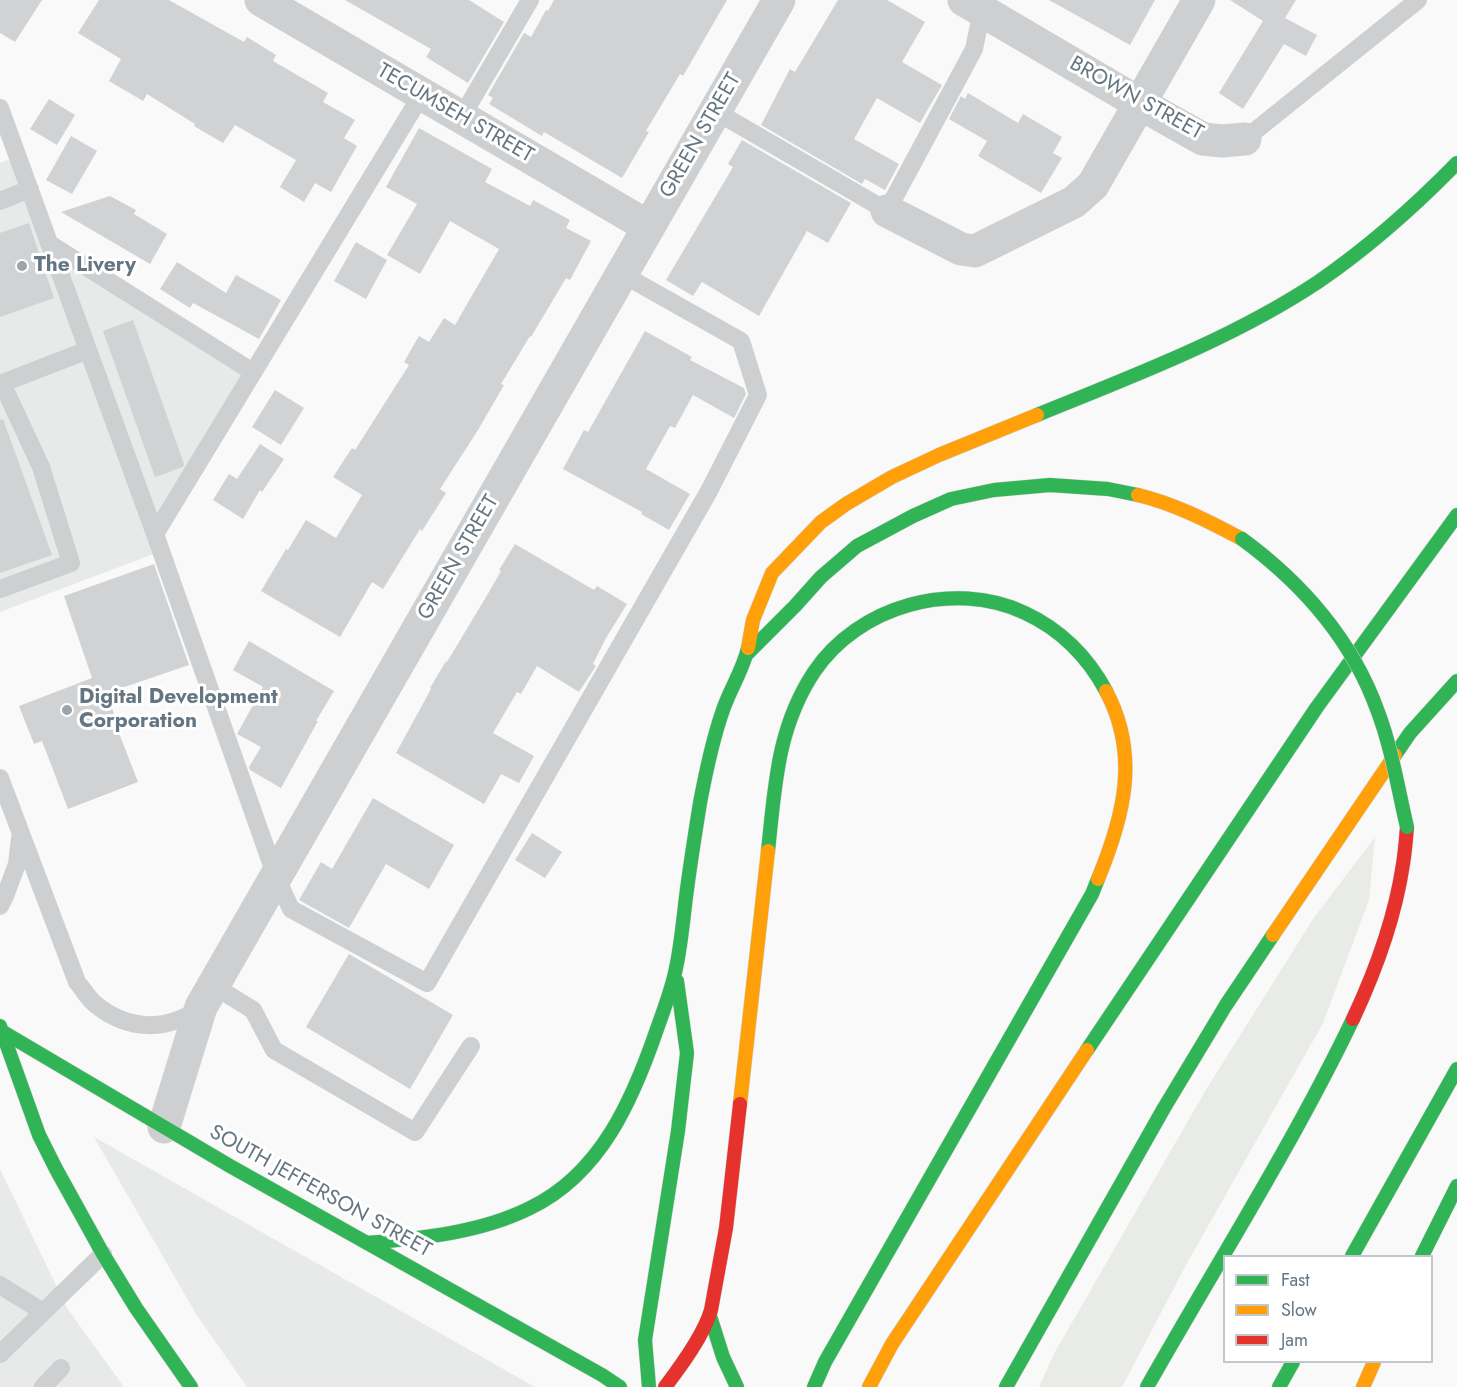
<!DOCTYPE html>
<style>
body{margin:0}
#map{position:relative;width:1457px;height:1387px;overflow:hidden;background:#f9f9f9;font-family:Jost,sans-serif}
canvas{display:block}
.legend{position:absolute;left:1223px;top:1255px;width:210px;height:108px;box-sizing:border-box;background:#fff;border:2px solid #c1c8cd;margin:0;padding:8px 10px;list-style:none;font-size:18px;color:#657683}
.legend li{display:flex;align-items:center;gap:12px;height:30px}
.legend b{width:30px;border:2px solid #c1c8cd}
</style>
<div id="map">
<canvas width="1457" height="1387"></canvas>
<ul class="legend">
<li><b style="height:8px;background:#30b455"></b>Fast</li>
<li><b style="height:8px;background:#ff9f0a"></b>Slow</li>
<li><b style="height:8px;background:#e5322d"></b>Jam</li>
</ul>
</div>
<script>
const ctx = document.querySelector('canvas').getContext('2d');
ctx.lineJoin = 'round';
function fillPath(path, color) { ctx.fillStyle = color; ctx.fill(path, 'evenodd'); }
function stroke(path, color, width, dash) { ctx.strokeStyle = color; ctx.lineWidth = width; ctx.lineCap = dash ? 'butt' : 'round'; ctx.setLineDash(dash || []); ctx.stroke(path); }
function drawText(font, color, halo, rows, align = 'center') {
  ctx.font = font + ' Jost,sans-serif'; ctx.lineWidth = 6; ctx.setLineDash([]); ctx.textBaseline = 'middle'; ctx.strokeStyle = halo; ctx.fillStyle = color; for (const [text, x, y, turn = 0] of rows) {
    ctx.save(); ctx.translate(x, y); ctx.rotate((+turn || 0) * Math.PI / 180); ctx.textAlign = isNaN(turn) ? turn : align; if (halo) ctx.strokeText(text, 0, 0); ctx.fillText(text, 0, 0); ctx.restore();
  }
}
fillPath(new Path2D(`
 M23 154 54 236 262 370 162 533 167 549 0 612V163Z
 M94 1137 535 1387H247L196 1314Z
 M0 1169 67 1308 124 1387H0Z`), '#e8e9e9');
fillPath(new Path2D(`
 M1375 837 1369 900 1323 1023 1186 1265 1122 1387H1039L1055 1352 1207 1088 1313 919Z`), '#e8ebe6');
fillPath(new Path2D(`
 M0 0H42L15 42 0 33Z
 M99 0H169L244 42 247 37 276 55 273 61 328 93 323 102 355 120 344 138 357 146 331 192 315 183 304 202 280 187 296 160 235 125 223 143 194 126 195 124 147 94 143 101 109 81 121 59 78 33Z
 M345 0H469L504 22 468 83 426 57 431 49Z
 M554 0H727L683 76 680 74 646 131 649 132 622 178 544 132 542 136 489 104 493 98 488 95 524 33 531 37 546 10 548 11Z
 M838 0H887L925 22 902 62 942 85 920 123 877 98 854 139 899 164 885 190 865 179 862 184 761 125 790 69 795 72Z
 M1049 0H1155L1130 45Z
 M1230 0H1296L1285 18 1317 35 1306 56 1284 44 1243 109 1219 93 1263 21Z
 M968 93 1018 123 1023 114 1062 137 1053 153 1062 158 1041 193 978 156 987 141 949 119 961 96 965 99Z
 M49 99 75 115 57 145 30 129Z
 M419 128 492 169 485 182 530 206 533 200 570 220 566 228 591 241 570 280 566 278 531 337 530 336 501 384 504 385 478 430 440 489 446 493 422 531 420 529 383 589 372 582 340 637 261 591 286 549 288 550 306 520 336 538 362 495 333 477 352 448 355 450 409 365 404 362 419 336 429 342 444 318 455 325 499 249 450 221 420 274 387 255 417 204 386 187Z
 M71 136 97 151 72 194 46 180Z
 M742 140 851 203 828 243 807 231 759 316 702 282 693 296 666 280 733 167 728 164Z
 M110 196 136 210 134 214 167 234 150 264 61 212Z
 M29 223 54 298 0 317V233Z
 M356 242 387 260 366 299 334 281Z
 M177 262 226 293 236 275 281 300 259 339 193 303 190 308 160 289Z
 M133 320 184 464 183 467 155 477 103 331Z
 M645 331 692 357 690 360 744 388 746 394 734 418 693 395 675 428 670 426 646 469 690 494 669 530 641 514 642 512 563 469 584 430 588 432Z
 M275 390 304 408 281 445 252 427Z
 M3 419 52 555 0 573V420Z
 M260 444 284 459 262 492 260 490 243 519 213 500 229 474 237 479Z
 M515 544 594 590 597 586 627 604 606 638 593 664 596 666 579 692 537 666 521 694 517 692 493 733 534 756 519 783 501 774 484 804 396 753 431 689 430 688 446 661 447 662 489 592 501 571 499 570Z
 M154 564 189 665 107 693 114 714 112 715 138 782 68 809 42 741 34 744 19 706 92 678 64 596Z
 M249 641 334 691 316 721H318L281 788 250 770 249 767 261 747 237 734 263 687 233 670Z
 M373 798 454 845 429 889 386 864 349 928 299 900 321 862 332 869Z
 M532 833 562 852 545 878 515 860Z
 M349 954 453 1015 410 1089 306 1027Z`), '#d0d2d3');
const fast = new Path2D(`
 M1037 415C1133 376 1232 339 1318 282 1369 247 1414 207 1457 163
 M746 655 795 606 821 577 857 546 913 516 951 499 994 490 1050 485 1108 489 1138 495
 M1395 755 1410 733 1457 681
 M768 851C775 786 777 728 814 672 858 606 953 579 1025 613 1060 629 1088 657 1106 691
 M0 1026 39 1135 56 1169 103 1254 136 1308 191 1387
 M3 1032 230 1166 602 1375 620 1387
 M1087 1050 1317 707 1457 515
 M367 1243C422 1238 480 1233 530 1208 601 1174 633 1099 657 1029 664 1009 672 989 676 968 681 945 683 921 686 897 690 865 695 834 700 803 706 771 712 741 723 710 730 689 743 670 748 648
 M1352 1256 1457 1069
 M1422 1256 1457 1186
 M710 1316 723 1357 737 1387
 M649 1387 645 1340 678 1131 687 1053 677 981
 M814 1387 825 1362 1092 894 1098 879
 M1006 1387 1164 1108 1226 1005 1273 935
 M1147 1387C1216 1265 1292 1146 1353 1019
 M1279 1387 1293 1362`);
const slow = new Path2D(`
 M1138 495C1175 504 1208 521 1242 539
 M748 648 753 620 772 573 821 522 846 504 892 477 939 455 1037 415
 M1098 879C1124 816 1140 755 1106 691
 M1273 935 1395 755
 M740 1104 768 851
 M869 1387 892 1344 1087 1050
 M1363 1387 1374 1362`);
const jam = new Path2D(`
 M1353 1019C1376 970 1395 918 1403 864 1405 852 1406 839 1407 827
 M665 1387C681 1366 704 1335 711 1310L726 1228 740 1104`);
stroke(fast, '#d5d6d7', 15);
stroke(slow, '#d5d6d7', 15);
stroke(jam, '#d5d6d7', 15);
stroke(new Path2D(`
 M0 108 155 534 276 877 291 909 427 983 709 491 758 395 741 341 622 274
 M715 111 887 211 974 49 982 10 986 4
 M461 118 530 0
 M1245 139 1418 0
 M0 201 30 189
 M50 244 253 372
 M0 384 88 350
 M155 534 422 94
 M0 589 71 563 41 467 2 383
 M0 778 77 982C83 989 88 998 95 1004 128 1031 166 1032 200 1008
 M0 906 5 896 17 864 20 838
 M214 986 253 1010 274 1050 415 1132 471 1046
 M0 1285 43 1312
 M0 1354 103 1254
 M43 1387 61 1368`), '#cecfd0', 18);
stroke(new Path2D(`
 M261 0 649 227
 M964 0 1139 103 1203 139 1222 141 1245 139
 M887 211 961 249 975 251 1074 202 1093 185 1199 0
 M164 1127 201 1007 779 0`), '#cecfd0', 33);
stroke(fast, '#30b455', 14);
stroke(slow, '#ff9f0a', 14);
stroke(jam, '#e5322d', 14);
const fastBridge = new Path2D(`
 M1242 539C1302 583 1353 641 1378 712 1392 749 1398 789 1407 827`);
stroke(fastBridge, '#d5d6d6', 15, []);
stroke(fastBridge, '#30b455', 14);
for (const [x, y, r, color] of [
 [22,266,6,"#99a4ac"],
 [67,710,6,"#99a4ac"]
]) { const dot = new Path2D(); dot.arc(x, y, r, 0, 2 * Math.PI); ctx.fillStyle = color; ctx.fill(dot); stroke(dot, '#fff', 2); }
drawText('21px', '#657683', '#fff', [
 ["BROWN STREET",1136,99,29],
 ["TECUMSEH STREET",455,114,30],
 ["GREEN STREET",701,136,-60],
 ["GREEN STREET",459,558,-60],
 ["SOUTH JEFFERSON STREET",320,1192,29]
]);
drawText('bold 21px', '#657683', '#fff', [
 ["The Livery",34,266],
 ["Digital Development",79,698],
 ["Corporation",79,722]
], 'left');
</script>
